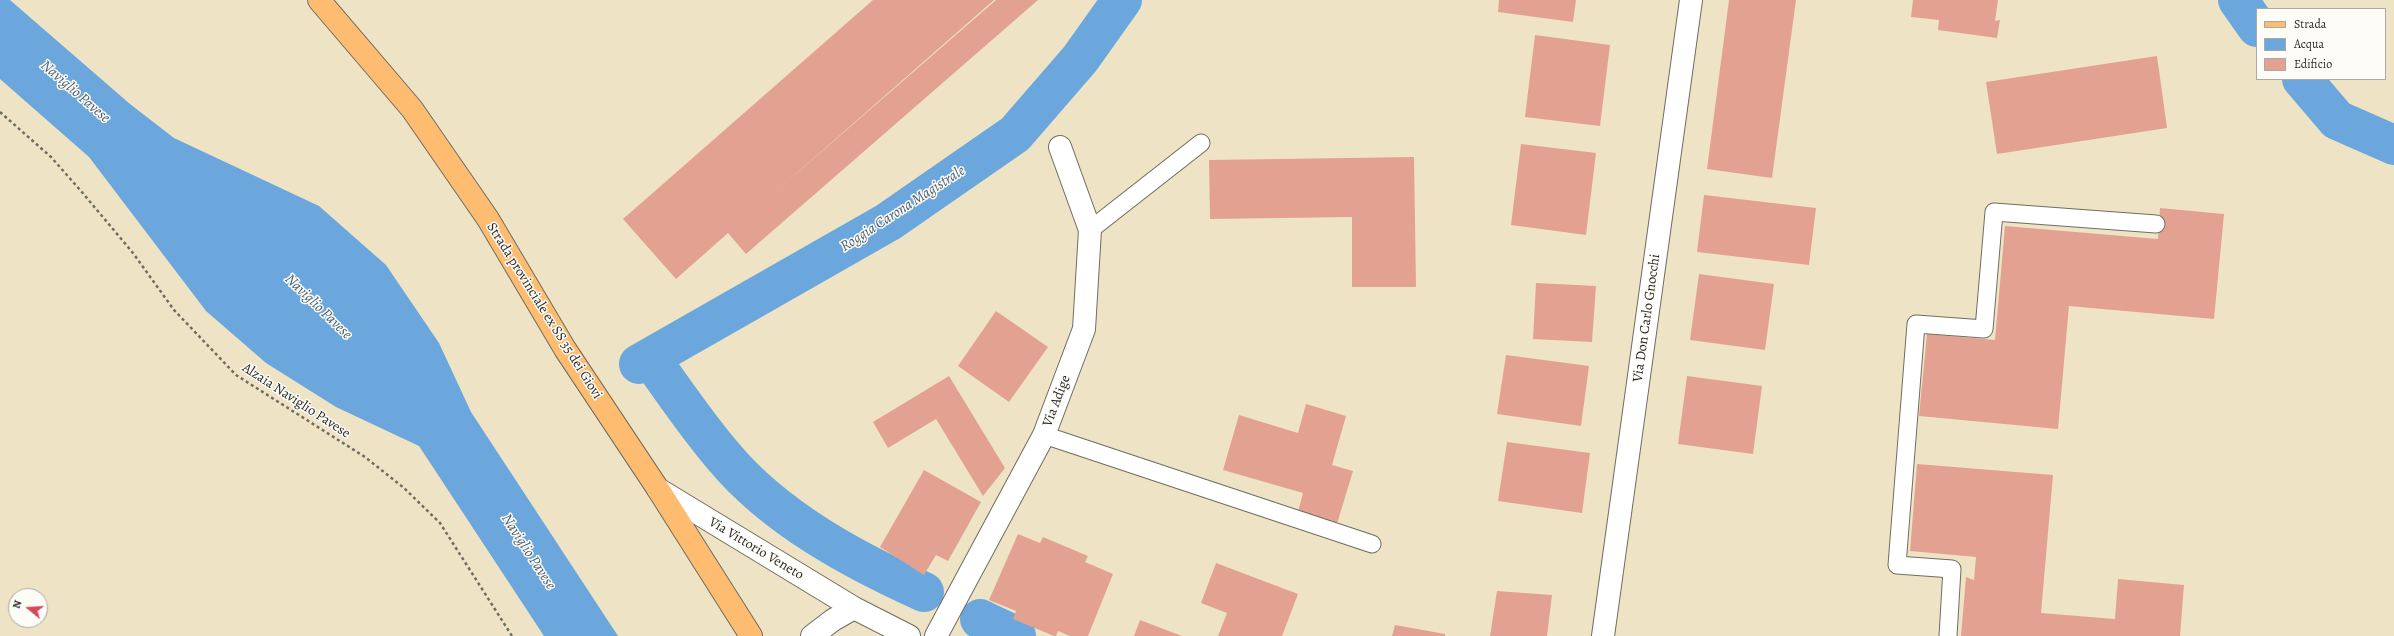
<!DOCTYPE html>
<style>
body{margin:0}
#map{position:relative;width:2394px;height:636px;overflow:hidden;background:#eee4c5;font-family:Alegreya,serif}
canvas{display:block}
.legend{position:absolute;left:2256px;top:8px;width:130px;height:72px;box-sizing:border-box;background:#fdfcf7;border:1px solid #a9a8a5;margin:0;padding:5px 7px;list-style:none;font-size:12px;color:#2b2b2b}
.legend li{display:flex;align-items:center;gap:8px;height:20px}
.legend b{width:20px;border:1px solid #a9a8a5}
.north{position:absolute;left:8px;top:588px;width:40px;height:40px;box-sizing:border-box;background:#fdfcf7;border:1px solid #a9a8a5;border-radius:50%;rotate:288deg;font-size:11px;font-weight:700;line-height:16px;text-align:center;color:#2b2b2b}
.north::after{content:'';display:block;margin:auto;width:14px;height:18px;background:#d1495b;clip-path:polygon(50% 0,100% 100%,50% 72%,0 100%)}
</style>
<div id="map">
<canvas width="2394" height="636"></canvas>
<ul class="legend">
<li><b style="height:5px;background:#fdbc70"></b>Strada</li>
<li><b style="height:11px;background:#6ba7dc"></b>Acqua</li>
<li><b style="height:11px;background:#e3a291"></b>Edificio</li>
</ul>
<div class="north">N</div>
</div>
<script>
const ctx = document.querySelector('canvas').getContext('2d');
ctx.lineJoin = 'round';
function fillPath(path, color) { ctx.fillStyle = color; ctx.fill(path, 'evenodd'); }
function stroke(path, color, width, dash) { ctx.strokeStyle = color; ctx.lineWidth = width; ctx.lineCap = dash ? 'butt' : 'round'; ctx.setLineDash(dash || []); ctx.stroke(path); }
function drawText(font, color, halo, rows, align = 'center') {
  ctx.font = font + ' Alegreya,serif'; ctx.lineWidth = 3; ctx.setLineDash([]); ctx.textBaseline = 'middle'; ctx.strokeStyle = halo; ctx.fillStyle = color; for (const [text, x, y, turn = 0] of rows) {
    ctx.save(); ctx.translate(x, y); ctx.rotate((+turn || 0) * Math.PI / 180); ctx.textAlign = isNaN(turn) ? turn : align; if (halo) ctx.strokeText(text, 0, 0); ctx.fillText(text, 0, 0); ctx.restore();
  }
}
fillPath(new Path2D(`
 M0 0H10L130 104 174 138 319 206 386 265 439 343 471 412 618 636H544L419 446 336 407 266 363 206 311 89 157 0 79Z`), '#6ba7dc');
stroke(new Path2D(`
 M2238 0 2257 27
 M2302 79 2337 120 2394 145
 M650 358C674 391 697 426 724 457 775 518 853 560 924 592
 M639 364 888 222 1015 134 1080 59 1122 0
 M980 619 1016 636`), '#6ba7dc', 40);
fillPath(new Path2D(`
 M873 0H994L774 193 996 0H1038L746 254 728 233 676 279 623 219Z
 M1499 0H1576L1573 22 1498 12Z
 M1729 0H1796L1772 178 1707 169Z
 M1913 0H1998L1995 21 2000 20 1997 38 1938 30 1939 20 1911 17Z
 M1535 35 1610 45 1600 126 1525 117Z
 M2157 56 2167 128 1997 154 1986 82Z
 M1521 144 1596 153 1586 235 1511 225Z
 M1414 157 1416 287H1352V217L1210 219 1209 160Z
 M1704 195 1816 208 1809 265 1697 252Z
 M2160 208 2224 214 2214 319 2069 306 2058 429 1919 416 1927 334 1995 340 2005 226 2158 239Z
 M1699 274 1774 284 1765 350 1690 340Z
 M1536 283 1596 286 1592 342 1533 339Z
 M996 311 1048 347 1009 402 958 366Z
 M1506 355 1589 366 1581 426 1497 414Z
 M949 376 1005 468 983 496 936 419 888 448 873 422Z
 M1687 376 1762 386 1753 454 1678 444Z
 M1306 404 1346 416 1332 465 1353 471 1336 527 1297 516 1303 493 1223 470 1239 415 1298 433Z
 M1507 442 1590 453 1582 513 1498 501Z
 M1917 464 2053 475 2041 613 2115 619 2118 579 2184 585 2180 636H1961L1966 577 1974 580 1976 557 1910 551Z
 M924 470 981 502 948 561 936 555 924 575 880 547Z
 M1018 534 1040 543 1043 537 1088 556 1085 562 1113 574 1088 636H1070L1058 631 1056 636H1054L1013 619 1016 611 989 600Z
 M1216 563 1298 594 1282 636H1218L1227 613 1201 603Z
 M1497 591 1552 595 1547 636H1490Z
 M1140 620 1182 636H1134Z
 M1395 625 1445 634V636H1392Z`), '#e3a291');
const service = new Path2D(`
 M1090 230 1201 143
 M1044 435 1372 544
 M1948 636 1952 569 1897 565 1916 324 1984 329 1994 212 2156 224`);
const minor = new Path2D(`
 M936 636 1044 435 1084 329 1090 230 1060 147
 M1603 636 1691 0`);
const tertiary = new Path2D(`
 M658 489 854 608 909 636
 M812 636 833 620 854 608`);
const primary = new Path2D(`
 M319 0 412 109 488 219 565 349 658 489 751 636`);
stroke(service, '#6f6c61', 19);
stroke(minor, '#6f6c61', 24);
stroke(tertiary, '#6f6c61', 24);
stroke(primary, '#6f6c61', 24);
stroke(new Path2D(`
 M0 112 51 157 81 191 133 253 174 310 236 375 365 457 404 488 440 523 512 636`), '#6f6c61', 2.5, [3, 3]);
stroke(service, '#fff', 17);
stroke(minor, '#fff', 22);
stroke(tertiary, '#fff', 22);
stroke(primary, '#fdbc70', 22);
drawText('14px', '#2b2b2b', '#fdfcf7', [
 ["Strada provinciale ex SS 35 dei Giovi",544,311,58],
 ["Via Don Carlo Gnocchi",1647,318,-82],
 ["Alzaia Naviglio Pavese",296,401,33],
 ["Via Adige",1057,401,-69],
 ["Via Vittorio Veneto",756,549,31]
]);
drawText('italic 15px', '#455d72', '#fdfcf7', [
 ["Naviglio Pavese",75,92,41],
 ["Roggia Carona Magistrale",903,209,-33],
 ["Naviglio Pavese",318,307,44],
 ["Naviglio Pavese",528,552,57]
]);
</script>
